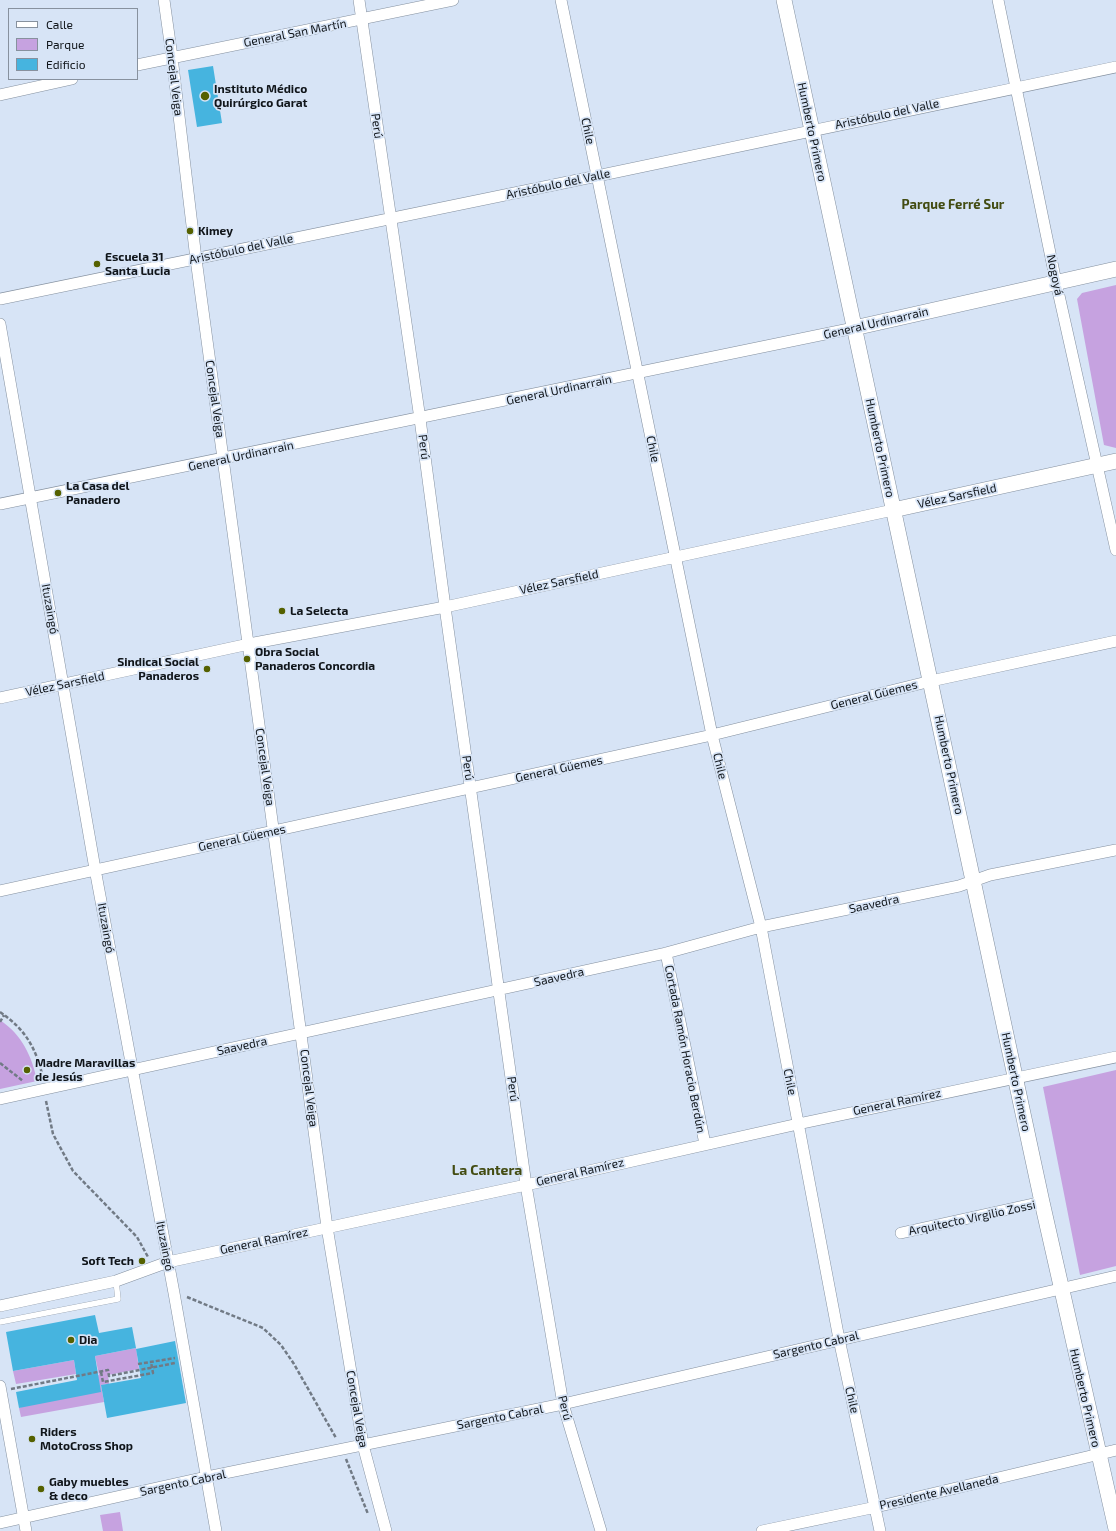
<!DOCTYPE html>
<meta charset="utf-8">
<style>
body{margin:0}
#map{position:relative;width:1116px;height:1531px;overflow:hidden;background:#d7e4f6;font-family:"Exo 2",sans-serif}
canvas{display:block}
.legend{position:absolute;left:8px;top:8px;width:130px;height:72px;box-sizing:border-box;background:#d7e4f6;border:1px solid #87919e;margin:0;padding:5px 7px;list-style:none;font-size:12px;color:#10151a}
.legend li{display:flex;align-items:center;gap:8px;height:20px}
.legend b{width:20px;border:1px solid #87919e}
</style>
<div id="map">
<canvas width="1116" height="1531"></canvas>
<ul class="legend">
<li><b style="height:5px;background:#fff"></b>Calle</li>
<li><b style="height:11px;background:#c6a2e0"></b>Parque</li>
<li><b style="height:11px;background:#46b4df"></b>Edificio</li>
</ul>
</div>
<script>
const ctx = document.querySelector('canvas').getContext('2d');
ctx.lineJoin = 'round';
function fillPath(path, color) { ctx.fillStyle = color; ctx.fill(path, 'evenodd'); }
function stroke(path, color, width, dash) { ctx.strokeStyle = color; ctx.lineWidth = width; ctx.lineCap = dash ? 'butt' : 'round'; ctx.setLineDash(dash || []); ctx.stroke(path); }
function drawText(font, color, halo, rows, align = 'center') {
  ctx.font = font + ' "Exo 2",sans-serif'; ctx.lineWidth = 3.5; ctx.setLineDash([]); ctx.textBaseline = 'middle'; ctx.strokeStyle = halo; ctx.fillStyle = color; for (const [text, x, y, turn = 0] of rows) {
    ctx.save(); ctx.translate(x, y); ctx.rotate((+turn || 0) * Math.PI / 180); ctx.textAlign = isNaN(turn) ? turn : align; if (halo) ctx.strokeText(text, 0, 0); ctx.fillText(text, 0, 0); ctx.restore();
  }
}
fillPath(new Path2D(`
 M1116 285V448L1104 445 1077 299 1082 293Z
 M0 1020C22 1035 32 1056 37 1081L0 1089Z
 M1116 1070V1266L1080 1275 1043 1087Z
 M136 1348 139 1369 108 1375 109 1384 101 1385 104 1402 21 1417 19 1408 89 1378 99 1375 95 1356Z
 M74 1360 76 1374 16 1384 13 1371Z
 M120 1512 123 1531H103L100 1515Z`), '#c6a2e0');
fillPath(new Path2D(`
 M213 66 222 123 197 127 188 70Z
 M95 1315 99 1333 132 1327 136 1348 95 1356 101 1392 19 1408 16 1392 77 1380 74 1360 13 1371 6 1332Z
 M175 1341 186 1403 107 1418 101 1385 141 1378 136 1349Z`), '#46b4df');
const lane = new Path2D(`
 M0 1322 118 1299 116 1281`);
const street = new Path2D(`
 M164 0 172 57 196 259 327 1227 363 1445 386 1531
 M359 0 420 419 445 607 526 1185 563 1404 601 1531
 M561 0 712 735 761 927 839 1339 880 1531
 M998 0 1056 282 1116 550
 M137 65 453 0
 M0 95 72 79
 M0 299 597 176 1116 67
 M0 324 95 869 174 1293 216 1531
 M0 504 854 328
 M0 698 249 644 445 607 893 510
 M0 891 712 735 931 681 1116 641
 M666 953 705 1144
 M0 1099 666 953 761 927 959 886 990 875 1116 850
 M901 1233 1042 1202
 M0 1306 116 1281 168 1262 526 1185 798 1124 1116 1057
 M0 1386 26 1531
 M0 1523 206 1477 563 1404 1116 1276
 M762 1531 876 1507 1116 1450`);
const secondary = new Path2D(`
 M784 0 1042 1202 1116 1529
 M854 328 1116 269
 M893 510 1116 461`);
stroke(lane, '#84909f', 6);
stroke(street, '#84909f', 12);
stroke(secondary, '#84909f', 16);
stroke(new Path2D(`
 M0 1012C26 1030 36 1048 43 1078
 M0 1022 4 1015
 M0 1063 23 1081
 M46 1101 53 1134 73 1171 137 1237 148 1257
 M187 1297 263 1328 281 1345 294 1364 336 1438
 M138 1364 175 1358
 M11 1389 108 1370 109 1376 175 1363
 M346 1459 368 1514`), '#717a85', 2.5, [4, 2]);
stroke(lane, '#fff', 5.5);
stroke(street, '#fff', 11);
stroke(secondary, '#fff', 15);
stroke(new Path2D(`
 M101 1372 103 1382 153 1373 151 1362`), '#717a85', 2.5, [4, 2]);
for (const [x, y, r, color] of [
 [205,96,5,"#556100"],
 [190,231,4,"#556100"],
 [97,264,4,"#556100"],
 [58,493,4,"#556100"],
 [282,611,4,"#556100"],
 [247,659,4,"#556100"],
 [207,669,4,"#556100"],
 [27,1070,4,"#556100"],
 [142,1261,4,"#556100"],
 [71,1340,4,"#556100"],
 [32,1439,4,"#556100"],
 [41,1489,4,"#556100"]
]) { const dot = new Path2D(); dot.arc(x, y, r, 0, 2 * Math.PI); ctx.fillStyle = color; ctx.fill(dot); stroke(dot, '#d7e4f6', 1.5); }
drawText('12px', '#10151a', '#d7e4f6', [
 ["General San Martín",295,33,-11],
 ["Concejal Veiga",174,77,83],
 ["Aristóbulo del Valle",887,114,-12],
 ["Perú",377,126,82],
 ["Chile",588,131,78],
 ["Humberto Primero",812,132,78],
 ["Aristóbulo del Valle",558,184,-12],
 ["Aristóbulo del Valle",241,249,-12],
 ["Nogoyá",1055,275,78],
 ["General Urdinarrain",876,323,-13],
 ["General Urdinarrain",559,390,-12],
 ["Concejal Veiga",215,399,82],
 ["Perú",424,447,83],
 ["Humberto Primero",880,448,78],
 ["Chile",653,449,78],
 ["General Urdinarrain",241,456,-12],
 ["Vélez Sarsfield",957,496,-12],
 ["Vélez Sarsfield",559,582,-12],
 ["Ituzaingó",50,609,80],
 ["Vélez Sarsfield",65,684,-12],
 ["General Güemes",874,695,-14],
 ["Humberto Primero",949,765,78],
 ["Chile",720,766,76],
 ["Concejal Veiga",265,767,82],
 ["Perú",468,768,82],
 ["General Güemes",559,769,-12],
 ["General Güemes",242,838,-12],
 ["Saavedra",874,904,-12],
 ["Ituzaingó",106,928,80],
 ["Saavedra",559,977,-13],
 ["Saavedra",242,1046,-12],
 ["Cortada Ramón Horacio Berdún",685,1049,79],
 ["Chile",790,1082,79],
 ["Humberto Primero",1016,1082,78],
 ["Concejal Veiga",309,1088,83],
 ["Perú",513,1089,82],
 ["General Ramírez",897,1102,-12],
 ["General Ramírez",580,1172,-13],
 ["Arquitecto Virgilio Zossi",972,1218,-12],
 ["General Ramírez",264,1241,-12],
 ["Ituzaingó",165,1246,79],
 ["Sargento Cabral",816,1345,-13],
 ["Humberto Primero",1085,1398,77],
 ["Chile",852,1400,77],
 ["Perú",565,1408,76],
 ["Concejal Veiga",357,1409,80],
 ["Sargento Cabral",500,1417,-11],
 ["Sargento Cabral",183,1483,-12],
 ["Presidente Avellaneda",939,1492,-13]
]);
drawText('bold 12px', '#10151a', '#d7e4f6', [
 ["Instituto Médico",214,89],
 ["Quirúrgico Garat",214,103],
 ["Kimey",198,231],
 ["Escuela 31",105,257],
 ["Santa Lucia",105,271],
 ["La Casa del",66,486],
 ["Panadero",66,500],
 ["La Selecta",290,611],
 ["Obra Social",255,652],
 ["Panaderos Concordia",255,666],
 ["Sindical Social",199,662,"right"],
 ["Panaderos",199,676,"right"],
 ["Madre Maravillas",35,1063],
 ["de Jesús",35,1077],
 ["Soft Tech",134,1261,"right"],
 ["Dia",79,1340],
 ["Riders",40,1432],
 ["MotoCross Shop",40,1446],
 ["Gaby muebles",49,1482],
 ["& deco",49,1496]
], 'left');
drawText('bold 13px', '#434c12', '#d7e4f6', [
 ["Parque Ferré Sur",953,205]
]);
drawText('bold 14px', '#434c12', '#d7e4f6', [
 ["La Cantera",487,1170]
]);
</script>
